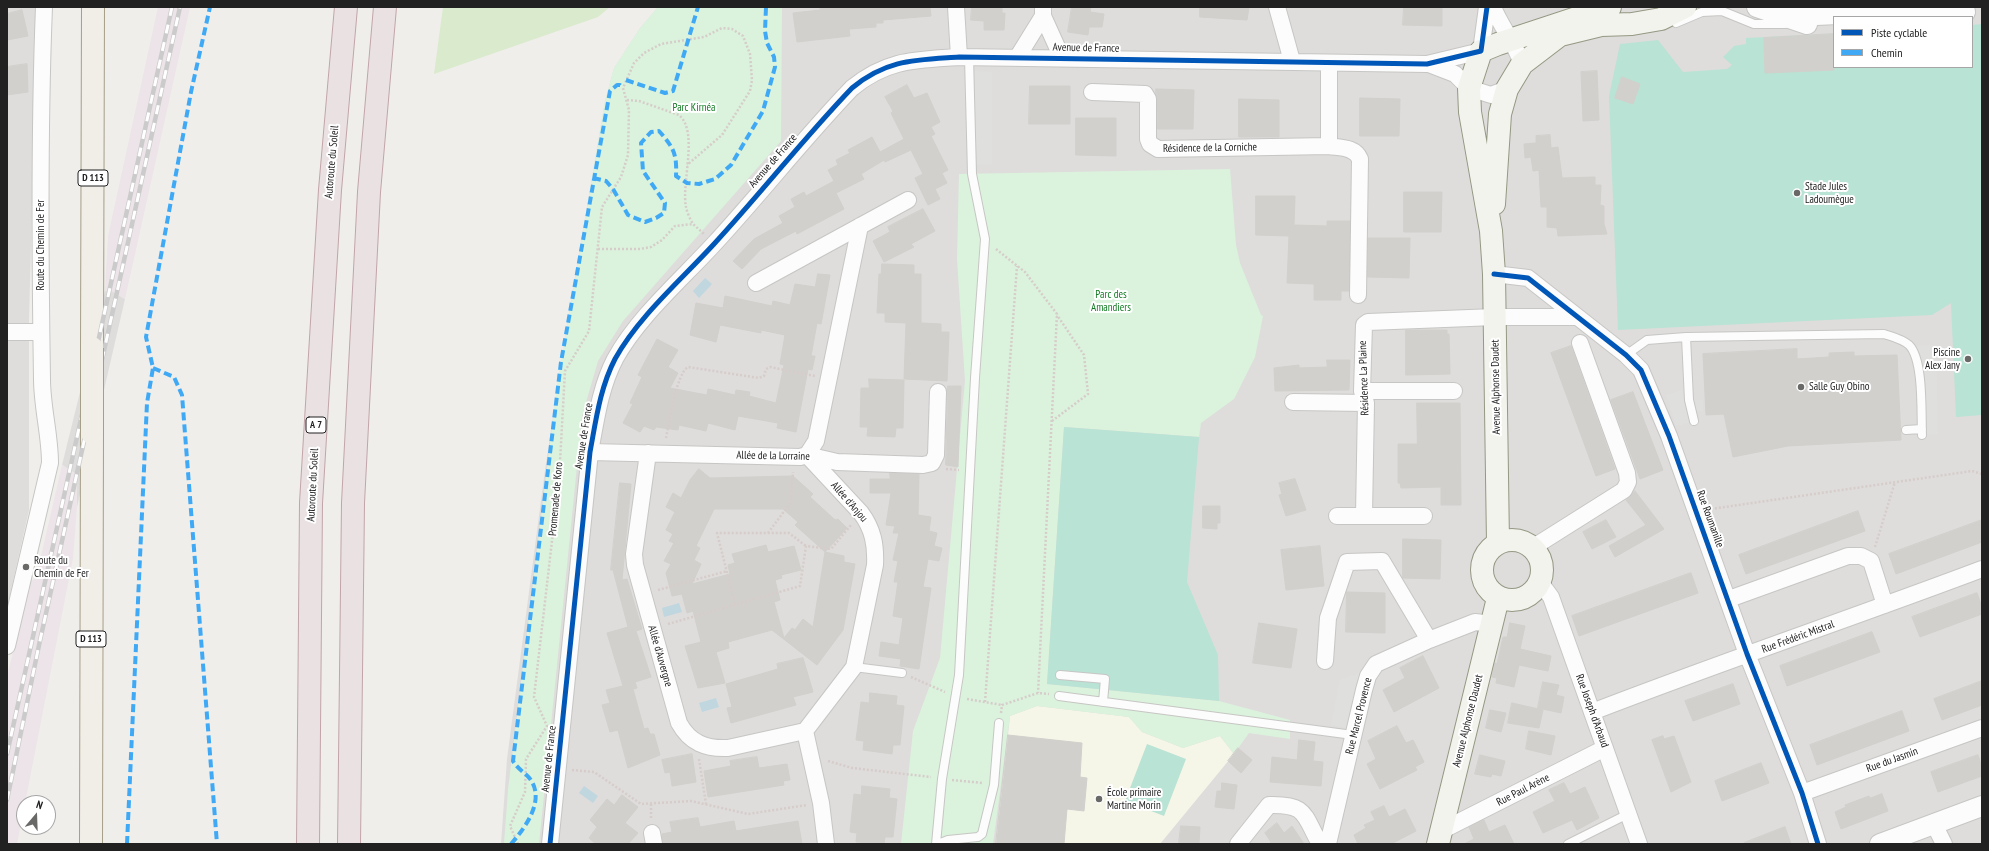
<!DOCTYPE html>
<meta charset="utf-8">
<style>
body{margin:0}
#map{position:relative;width:1989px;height:851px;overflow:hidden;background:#efeeeb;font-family:"PT Sans Narrow",sans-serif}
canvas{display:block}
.frame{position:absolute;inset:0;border:8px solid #212121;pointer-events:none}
.legend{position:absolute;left:1833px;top:16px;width:140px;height:52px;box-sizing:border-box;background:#fff;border:1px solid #a6a6a6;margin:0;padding:5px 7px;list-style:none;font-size:12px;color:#212121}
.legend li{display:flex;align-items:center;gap:8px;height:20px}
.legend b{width:20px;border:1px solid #a6a6a6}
.north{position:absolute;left:16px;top:795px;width:40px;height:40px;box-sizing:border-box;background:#fff;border:1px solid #a6a6a6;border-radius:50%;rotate:19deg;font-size:11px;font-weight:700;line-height:16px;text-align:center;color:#212121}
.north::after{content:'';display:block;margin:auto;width:14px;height:18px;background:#696968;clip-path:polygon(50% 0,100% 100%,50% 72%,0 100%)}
</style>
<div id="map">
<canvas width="1989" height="851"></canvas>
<div class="frame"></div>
<ul class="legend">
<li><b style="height:5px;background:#0057b8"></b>Piste cyclable</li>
<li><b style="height:5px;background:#3fa9f5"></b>Chemin</li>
</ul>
<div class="north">N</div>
</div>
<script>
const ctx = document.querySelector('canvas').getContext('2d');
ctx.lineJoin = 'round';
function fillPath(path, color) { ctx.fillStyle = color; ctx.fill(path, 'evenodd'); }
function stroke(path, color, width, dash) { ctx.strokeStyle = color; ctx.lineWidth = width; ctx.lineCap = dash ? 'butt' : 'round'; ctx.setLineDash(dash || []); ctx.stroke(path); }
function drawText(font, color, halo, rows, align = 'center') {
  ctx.font = font + ' "PT Sans Narrow",sans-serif'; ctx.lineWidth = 4; ctx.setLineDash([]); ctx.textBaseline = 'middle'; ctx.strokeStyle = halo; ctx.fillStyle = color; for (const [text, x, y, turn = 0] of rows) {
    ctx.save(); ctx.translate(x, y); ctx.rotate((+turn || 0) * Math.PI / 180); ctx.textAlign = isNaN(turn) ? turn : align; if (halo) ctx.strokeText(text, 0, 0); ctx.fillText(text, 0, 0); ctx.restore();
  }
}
fillPath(new Path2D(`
 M7 7H37L29 322V510L7 608Z
 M658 7H1982V844H501L507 759 545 470 567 324 605 101 614 68 640 28ZM1834 17H1972V67H1834Z
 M110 290 125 299 77 507 76 474 62 465 105 291Z`), '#dedddc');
fillPath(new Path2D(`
 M158 7H190L125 299 110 290 105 291 108 236Z
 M62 465 76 474 77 507 73 558 17 844H7V676L31 581 36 578Z`), '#ece4e8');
fillPath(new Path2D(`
 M1037 706 1129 717 1142 732 1183 748 1220 736 1234 754 1160 844H996L1010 716Z`), '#f6f6e8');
fillPath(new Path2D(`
 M443 7H610L598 17 434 74Z`), '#daeacc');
fillPath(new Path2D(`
 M658 7H782L781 141 623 321 598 361 582 416 539 844H504L508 790 557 385 605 101 614 68 640 28Z
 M1230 169 1236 245 1240 263 1261 315 1263 316 1255 357 1234 399 1201 423 1199 437 1064 427 1047 684 1219 701 1290 720V739L1249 733 1234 754 1220 736 1183 748 1142 732 1129 717 1037 706 1010 716 993 844H901L913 731 940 658 965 381 957 259 959 174Z`), '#dbf3dd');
fillPath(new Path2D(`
 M1982 24V415L1956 417 1951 303 1932 315 1618 330 1609 96 1620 44 1658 40 1683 72 1727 69 1732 65 1723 57 1734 46 1746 44V38L1834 34V67H1972V25Z
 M1064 427 1199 437 1187 582 1218 655 1219 701 1047 684Z
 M1147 744 1186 759 1164 816 1125 801Z`), '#b9e3d4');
fillPath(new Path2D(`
 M970 71 992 72V164L972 165Z
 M1936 345 1938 434 1922 435 1918 362 1910 346Z
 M1689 388V400H1703V411H1691L1694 421 1676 426 1666 395Z
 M1359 673 1360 683 1348 728 1331 725 1340 680Z`), '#dfdfde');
fillPath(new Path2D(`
 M705 278 712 284 699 298 693 291Z
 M679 603 682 612 664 617 662 608Z
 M716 698 719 707 702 712 699 703Z
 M584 786 598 796 593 803 579 793Z`), '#c0d7e0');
const building = new Path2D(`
 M820 7H930L931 16 883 20V23H876V27L849 29 850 36 797 42 793 13 820 10Z
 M972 7H1002V13H1005L1004 30H984V21L971 20Z
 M1072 7H1091L1090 12 1104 14 1102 27H1089L1088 35 1068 32Z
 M1200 7H1249L1247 20 1200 17Z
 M1404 7H1442V26L1403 25Z
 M22 10 28 36 7 40V14Z
 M1834 34V70L1765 73 1764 38Z
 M27 64 28 92 7 95V67Z
 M1597 71 1599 120 1583 121 1581 72Z
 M1622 77 1640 84 1633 104 1615 98Z
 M907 85 914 98 927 93 940 122 931 127 935 134 931 136 948 170 942 173 947 183 935 189 940 199 928 205 915 178 923 174 911 150 885 162 884 160 861 174 864 179 836 193 844 209 797 234 796 231 761 249 742 269 733 261 754 239 783 223 779 216 795 207 791 199 804 192 806 196 834 181 828 170 838 165 836 160 850 153 848 150 872 137 880 152 904 139 891 113 893 111 885 97Z
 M1030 86H1070V124H1029Z
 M1156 89 1194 90 1193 129H1158Z
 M1360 98 1400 99 1399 136H1360Z
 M1239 99 1279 100V137H1239Z
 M1076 118H1116V156L1076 155Z
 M1550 135 1551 148 1558 147 1562 178 1595 177V185H1601L1600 205 1604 206V224L1607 234 1558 236 1557 228 1547 227V207H1541L1539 170 1533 171 1531 157 1525 158 1524 144 1536 143V136Z
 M1404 192H1442L1441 232H1404Z
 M1256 196H1295L1294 225 1327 226V221H1350L1349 291H1341V300H1314V284L1287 283 1289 236 1256 235Z
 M923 209 935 231 911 244 914 247 884 262 873 241 890 232 888 227Z
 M1368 238H1410L1409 278 1368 277Z
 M882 264 914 265V274H921V323L941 324V332H949L947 381 904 379 906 323 885 322V313H877L879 274H881Z
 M818 274 830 275 821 324 817 323 811 356H815L812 370 808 369 796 432 777 428 778 423 738 416 735 430 708 423 706 431 679 425 678 430 656 427 654 430 644 426 640 432 623 423 633 404 630 403 642 377 638 375 657 339 678 350 668 367 678 373 670 388 707 395 708 389 735 395 736 390 750 392 749 396 776 403 784 365 780 364 785 335 761 330V333L720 325 716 342 690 335 696 303 723 308 725 296 772 306 773 301 790 305 795 284 815 287Z
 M1406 330H1447V334H1449L1450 374 1406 375Z
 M1571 346 1615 469 1596 476 1551 353Z
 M1797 349V359L1829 357V353L1854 352V356L1897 355 1901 440 1788 446 1733 457 1724 414 1706 415 1703 354Z
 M1327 360H1350L1349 390 1275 391 1274 368 1299 365V368L1327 367Z
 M869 379 904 380 903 428H896L895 437 867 436 868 427H860L861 388H869Z
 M948 386H961L958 467 946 465Z
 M1633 392 1663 470 1640 479 1611 400Z
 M1417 403H1460L1461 505H1441V487L1401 488 1400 483H1398V444H1417Z
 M699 469 710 478 793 476 813 494 810 497 834 519 836 520 838 519 847 528 825 552 795 525 798 522 783 509H714L696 546 700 548 694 560 701 564 692 584 730 574 728 565 735 563 732 554 766 545 768 552 794 546 801 570 781 575 782 578 775 580 780 600 774 602 784 638 792 628 795 630 803 619 813 627 825 552 844 556V562L855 564 843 630 817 665 772 630 728 642 729 648 716 652 725 683 698 688 685 646 701 642 693 611 687 613 682 594 672 596 666 573 671 564 664 561 674 543 669 541 673 534 666 530 675 512 666 507 673 493 681 498 690 480Z
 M890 473 919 474 918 515 931 517 929 531 937 533 934 546 942 548 939 561 928 559 923 587 931 588 919 669 900 666 901 659 879 656 881 642 899 645 903 618 893 616 898 582H894L898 561 893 560 899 533H893L895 526 886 525 891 493H870V479H890Z
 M1295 479 1306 510 1286 516 1279 495 1282 494 1279 483Z
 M620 483 631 484 622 580 627 579 642 629 636 631 651 677 635 682 637 688 633 689 644 729 648 728 650 734H654L660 755 628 768 618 730 610 732 602 705 610 703 606 690 623 686 607 633 628 627 613 570H611Z
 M1635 491 1664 529 1615 557 1609 546 1646 525 1626 500Z
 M1203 506H1220V523H1217V529L1203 528Z
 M1858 511 1865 531 1746 574 1739 555Z
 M1606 520 1616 537 1592 549 1583 532Z
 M1982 520V542L1896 574 1889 554Z
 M1403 539 1441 540 1440 579 1403 578Z
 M1320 546 1324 586 1286 590 1281 550Z
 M1691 573 1698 593 1579 636 1572 616Z
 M1347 592 1385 593V633L1346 632Z
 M1977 593 1982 607V614L1920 637 1912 617Z
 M1259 623 1297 629 1291 668 1253 663Z
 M1510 623 1525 626 1520 649 1551 656 1548 671 1519 665 1514 687 1496 683 1497 678 1492 677 1495 663 1497 664 1503 637H1507Z
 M1872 632 1880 652 1787 686 1780 666Z
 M1423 656 1439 688 1394 712 1383 690 1405 678 1400 668Z
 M803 658 813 692 793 697 796 705 731 723 727 708 732 707 726 684 778 669 777 664Z
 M1982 681V705L1942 720 1934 699Z
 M1543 682 1559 685 1556 695 1564 697 1561 713 1538 708Z
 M1733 684 1740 704 1693 721 1685 701Z
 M870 693 897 696 896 705 904 706 900 745H893L892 754 863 750 864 741 856 740 861 702 869 703Z
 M1512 703 1543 710 1539 728 1508 723Z
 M1490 710 1506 713 1501 732 1486 728Z
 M1902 711 1909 731 1817 765 1810 745Z
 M1397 726 1406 743 1413 740 1424 762 1415 767 1417 770 1380 789 1367 764 1376 759 1368 741Z
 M1529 731 1555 736 1551 755 1526 749Z
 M1008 735 1082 743 1080 777 1087 778 1084 811 1067 809 1064 844H996Z
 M1663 736 1664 739 1674 736 1691 782 1671 792 1652 740Z
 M1299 740 1315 742 1313 761 1323 762 1321 786 1270 782 1272 757 1297 760Z
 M1238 748 1252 760 1241 773 1228 761Z
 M692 754 696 782 672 786 670 772 665 773 662 760Z
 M1480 755 1505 761 1501 776 1492 774 1491 777 1475 774Z
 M1978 755 1982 767V776L1938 792 1931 772Z
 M757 757 759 768 787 764 790 780 783 781 784 785 708 797 704 771 731 766 730 761Z
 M1761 763 1769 783 1722 801 1715 781Z
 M1222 783 1237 785 1234 809 1215 807 1217 791H1221Z
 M1564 783 1570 794 1585 787 1599 818 1577 830 1572 820 1543 833 1533 812 1555 801 1549 790Z
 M862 786 890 789 889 798 897 799 893 837H885L884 844 856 842 857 833 850 832 854 794 861 795Z
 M1882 794 1888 811 1841 829 1835 812 1846 807 1845 805 1869 796 1870 798Z
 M622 795 638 807 625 823 638 833 628 844H596L589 838 597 827 590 820 607 799 614 805Z
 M1384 806 1389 817 1405 809 1416 831 1391 844H1358L1354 835 1366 828 1364 825 1375 820 1371 812Z
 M698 818 700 827 734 821 736 831 798 821 802 844H663L662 834 672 832 670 822Z
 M1484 820 1489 832 1505 825 1514 844H1464L1474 839 1469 827Z
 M1277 823 1284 833 1292 826 1304 844H1269L1271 842 1265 833Z
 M1181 826 1200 827 1199 844H1179Z
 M1785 827 1791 844H1744V843Z`);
fillPath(building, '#d2d0cd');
stroke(building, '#d2d0cc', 1);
const service = new Path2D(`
 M1676 23 1702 12 1722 11 1754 24H1785
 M1686 337 1689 400 1694 421
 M1626 355 1647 340 1686 337 1884 334C1893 337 1902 339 1909 345 1924 360 1921 414 1922 435
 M1906 430 1922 429
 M854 667 902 673
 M1060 675 1105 679 1103 702
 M1059 696 1353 735
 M936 844 942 779 959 675 975 378 985 239 972 174 969 57
 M938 844 948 840 978 837 982 834 994 785 999 723
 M1568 844 1628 814`);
const minor = new Path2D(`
 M956 7 959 57
 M1277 7 1292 61
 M1493 7C1501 27 1515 43 1522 64
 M1043 16 1062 58
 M1017 58 1043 16V7
 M1429 64 1455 74 1469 88 1491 95 1507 89
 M1092 92 1145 94 1148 99V139L1150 144 1158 149 1329 146C1341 148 1355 147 1360 159L1358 295
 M1329 146V63
 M1494 274 1528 278 1626 355 1641 370 1669 436 1747 654 1802 793 1818 844
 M756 283 908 200
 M7 332H41
 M1362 391H1454
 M1293 402 1366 403
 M590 452 800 457 807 455 837 462 923 465 932 463 936 455 938 392
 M648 453 634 554 635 565 679 723C690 743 706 749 728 748L805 731
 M1364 515 1366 403 1362 391 1364 325 1368 322 1495 317H1577
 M1337 516H1424
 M1532 548 1624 490 1628 482 1627 473 1580 343
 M1540 582 1551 597 1639 844
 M1729 599 1848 556H1861L1871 561 1885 605
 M7 646 50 463C50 435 42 407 42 379 40 255 39 131 44 7
 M1325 661 1328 618 1347 562 1382 561 1429 640
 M1592 712C1721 662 1852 618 1982 569
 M1802 793 1982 728
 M1934 824 1944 844
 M1441 831 1605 748
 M652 833 654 844
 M550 844 590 452C596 420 600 388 615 359 638 317 681 280 714 244 761 193 804 138 852 88 887 59 916 60 959 57L1427 64 1481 51 1487 7
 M826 844 821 803 805 731 854 667 875 565C876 545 873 529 861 513L807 455 816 441 860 226
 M1238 844 1269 805C1307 804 1303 814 1320 844
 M1328 844 1364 690 1368 676 1376 664 1429 640 1475 622 1492 624`);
const tertiary = new Path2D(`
 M1757 7 1807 24
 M1793 7 1816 15 1949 9 1965 12
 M1880 844 1982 806`);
const secondary = new Path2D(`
 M1494 204 1500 114 1507 89 1522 64 1560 35 1601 25 1632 24 1661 19 1685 7
 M1482 570a30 30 0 1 1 60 0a30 30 0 1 1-60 0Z
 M1498 543 1494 274 1491 231 1470 112 1469 88 1481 51 1498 44 1610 7
 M1438 844 1498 598`);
const primary = new Path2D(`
 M92 348 93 7
 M91 844 92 433`);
const motorway = new Path2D(`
 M308 844 311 503 330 190 346 7
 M349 844 353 503 369 192 385 7`);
stroke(service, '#c6c6c4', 10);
stroke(minor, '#c6c6c4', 18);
stroke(tertiary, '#c6c6c4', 22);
stroke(secondary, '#959883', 24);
stroke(primary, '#a59e88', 24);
stroke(motorway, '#c2a4aa', 24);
stroke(new Path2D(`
 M627 100 639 101 679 115C699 132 681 183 686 207 687 212 690 219 693 224
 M598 249H640L651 247 662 240 675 226 693 224 704 234
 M996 249 1025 272 1057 314 1038 693
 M1052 421 1088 394 1084 355 1057 315
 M666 438C669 424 676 374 688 367L759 378 764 376 766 369 770 367 815 376
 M946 469 959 470
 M1711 509 1972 471 1982 474
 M768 533 791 502 793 472
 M1875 547 1895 482
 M658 590 727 571
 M735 604 717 533H789L806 546
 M668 624 800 586 806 546 831 549 851 525
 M911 677 945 692
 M967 699 1002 705
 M985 702 1017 266
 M1001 713 1002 705 1038 693 1049 694
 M699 759 706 804
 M828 761 852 768 931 777
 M572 770 594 772 641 804 691 801 748 814 807 805
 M952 780 983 783
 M651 804V819
 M518 844 510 826 525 792 526 759 547 726 534 697 559 480 565 371 589 331 602 207 621 177 628 155 629 110 623 88 634 63 644 53 661 44 704 37 722 28 732 29 743 36 750 54 752 80 750 91 722 135 687 165`), '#d6ccca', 2.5, [2, 2]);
stroke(service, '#fdfcfc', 8);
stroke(minor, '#fdfcfc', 16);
stroke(tertiary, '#fdfcfc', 20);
stroke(secondary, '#f3f3ed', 22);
stroke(primary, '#f1ede7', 22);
stroke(motorway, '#eae1e2', 22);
const rail = new Path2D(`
 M7 754 172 7
 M7 800 39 645 180 7`);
stroke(rail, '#cbcbcb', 4.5);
stroke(rail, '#fff', 3, [9]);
const primaryBridge = new Path2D(`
 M92 433V348`);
stroke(primaryBridge, '#a59e88', 24, []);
stroke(primaryBridge, '#f1ede7', 22);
stroke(new Path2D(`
 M626 80 665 93 673 91 698 7
 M593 178 606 181 613 189 628 215 645 222 656 218 664 213 665 203 643 171 641 143 651 132 659 131C674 148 677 154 676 176L687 183 699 184 715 179 731 165 763 111 775 67 774 57 767 43 765 31 766 7
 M153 368 174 377 182 395 217 844
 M127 844 147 403 153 368 146 337 191 92 210 7
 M511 844C524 829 544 803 532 782 528 774 518 770 513 761L561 362 610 91 617 85H620L623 88`), '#3fa9f5', 4, [8, 4]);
stroke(new Path2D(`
 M1494 274 1528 278 1626 355 1641 370 1669 436 1747 654 1802 793 1818 844
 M550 844 590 452C596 420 600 388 615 359 638 317 681 280 714 244 761 193 804 138 852 88 887 59 916 60 959 57L1427 64 1481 51 1487 7`), '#0057b8', 5);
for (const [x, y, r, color] of [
 [1797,193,4,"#696968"],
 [1968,359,4,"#696968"],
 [1801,387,4,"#696968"],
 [26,567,4,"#696968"],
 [1099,799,4,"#696968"]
]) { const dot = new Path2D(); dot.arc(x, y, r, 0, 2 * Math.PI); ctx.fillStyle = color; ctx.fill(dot); stroke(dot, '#fff', 1.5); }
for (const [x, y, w] of [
 [93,178,30],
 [316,425,20],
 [91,639,30]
]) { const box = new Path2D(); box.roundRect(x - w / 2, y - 8, w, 16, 3); ctx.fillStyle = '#fff'; ctx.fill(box); stroke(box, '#212121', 1); }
drawText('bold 10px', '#212121', null, [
 ["D 113",93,178],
 ["A 7",316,425],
 ["D 113",91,639]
]);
drawText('11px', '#212121', '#fff', [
 ["Avenue de France",1086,48,1],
 ["Résidence de la Corniche",1210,148,-1],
 ["Avenue de France",773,161,-49],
 ["Autoroute du Soleil",332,162,-85],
 ["Route du Chemin de Fer",41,245,-90],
 ["Résidence La Plaine",1364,378,-92],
 ["Avenue Alphonse Daudet",1496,387,-91],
 ["Avenue de France",584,436,-81],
 ["Allée de la Lorraine",773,456,1],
 ["Autoroute du Soleil",313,485,-87],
 ["Promenade de Koro",556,499,-85],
 ["Allée d'Anjou",849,502,49],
 ["Rue Roumanille",1710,519,70],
 ["Rue Frédéric Mistral",1798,637,-20],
 ["Allée d'Auvergne",660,656,74],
 ["Rue Joseph d'Arbaud",1592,711,70],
 ["Rue Marcel Provence",1359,716,-76],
 ["Avenue Alphonse Daudet",1468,721,-76],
 ["Avenue de France",549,759,-84],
 ["Rue du Jasmin",1892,760,-20],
 ["Rue Paul Arène",1523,790,-27]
]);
drawText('11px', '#137b24', '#fff', [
 ["Parc Kirnéa",694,108],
 ["Parc des",1111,295],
 ["Amandiers",1111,308]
]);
drawText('11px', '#212121', '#fff', [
 ["Stade Jules",1805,187],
 ["Ladoumègue",1805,200],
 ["Piscine",1960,353,"right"],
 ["Alex Jany",1960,366,"right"],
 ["Salle Guy Obino",1809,387],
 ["Route du",34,561],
 ["Chemin de Fer",34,574],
 ["École primaire",1107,793],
 ["Martine Morin",1107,806]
], 'left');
</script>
